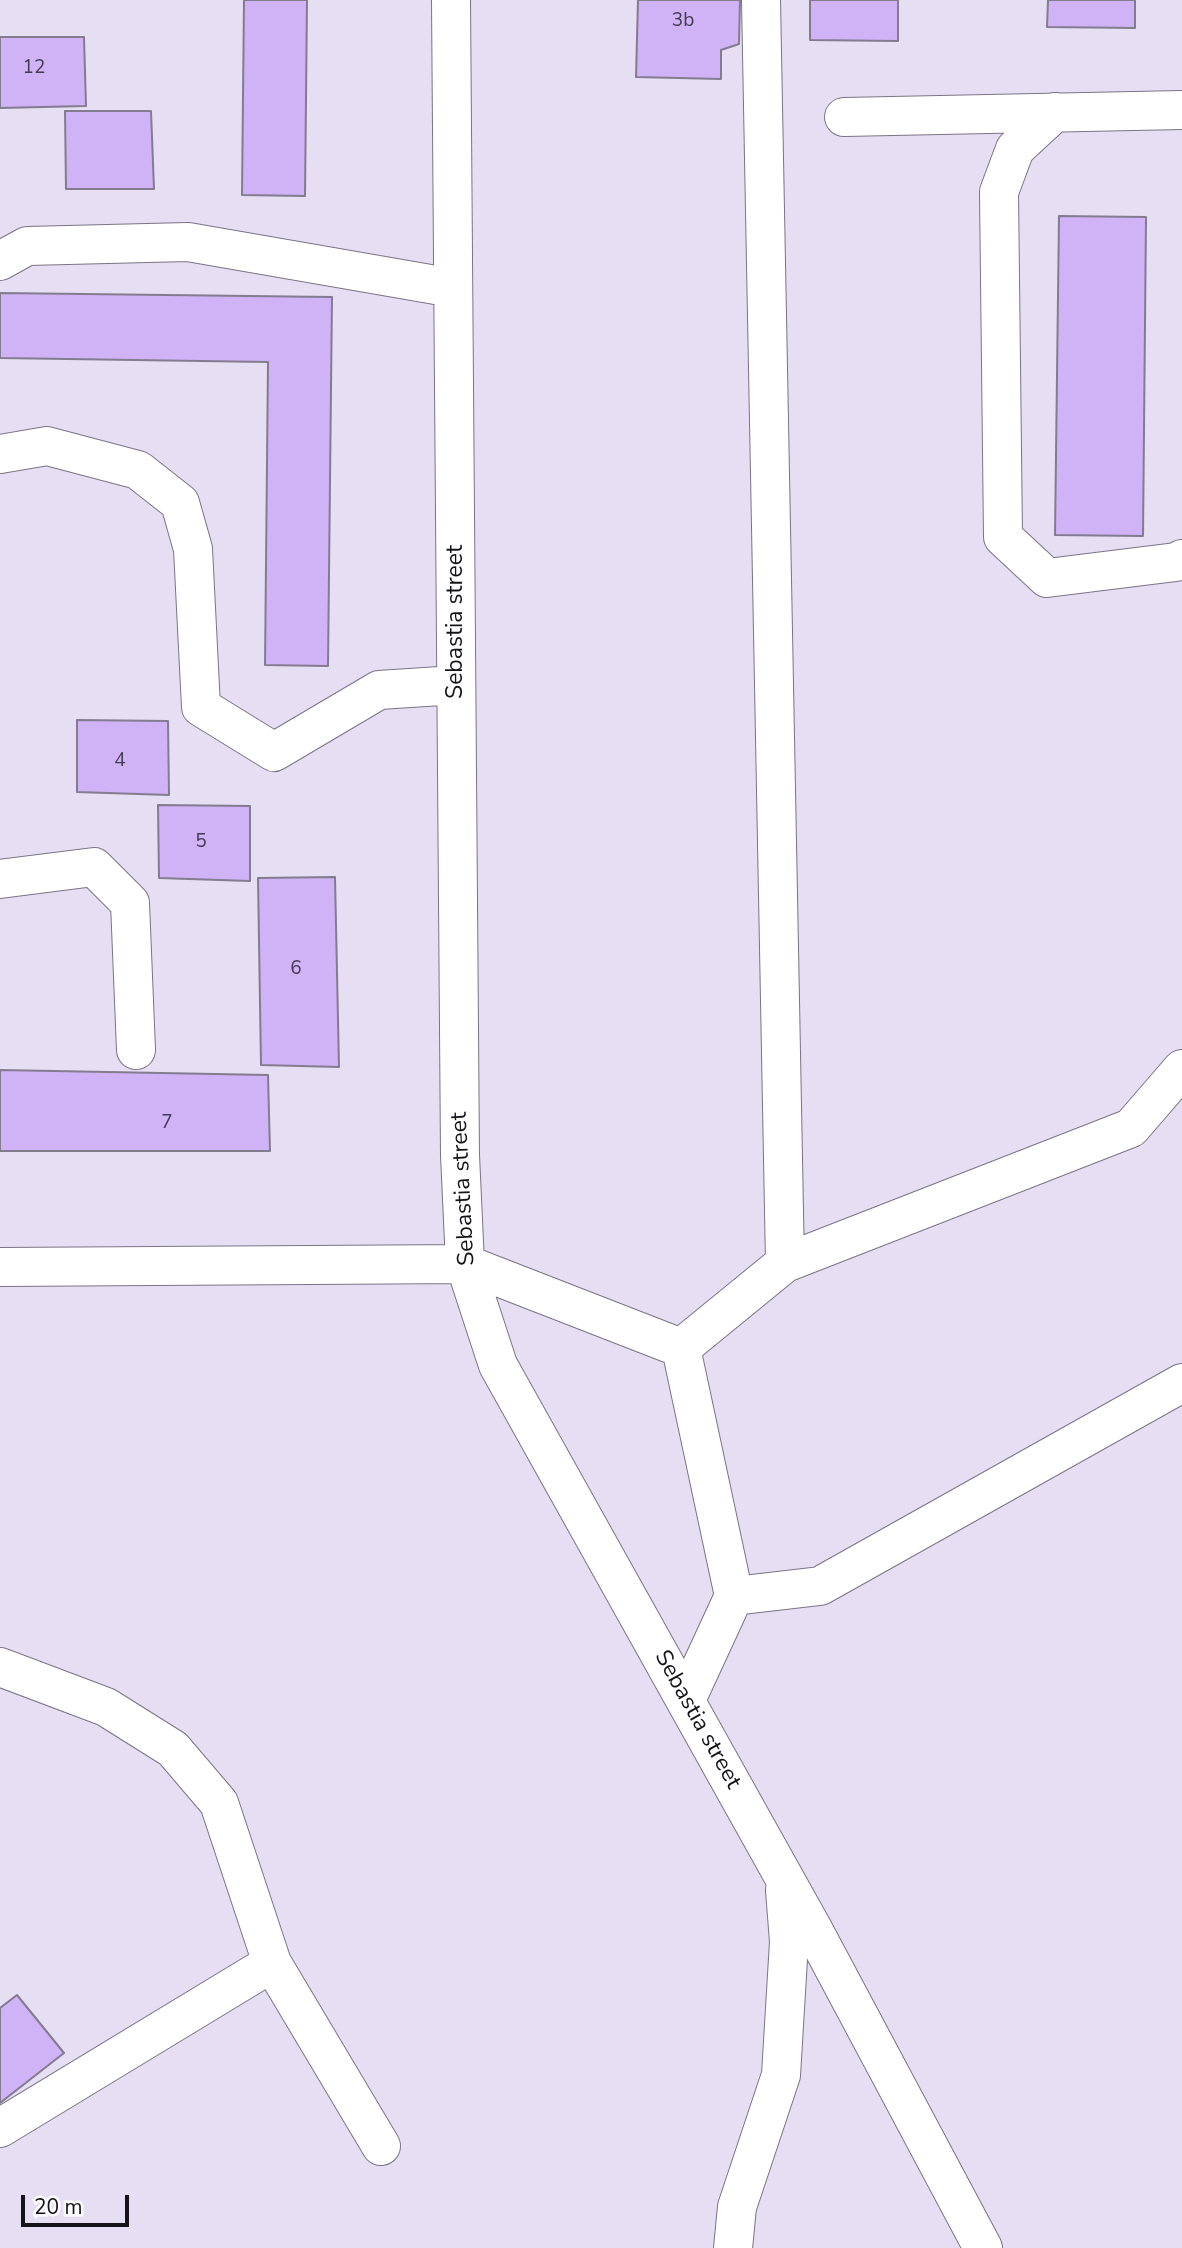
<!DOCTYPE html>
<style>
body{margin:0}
#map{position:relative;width:1182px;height:2248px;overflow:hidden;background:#e6def2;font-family:"Nunito Sans",sans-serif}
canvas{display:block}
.scale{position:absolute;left:21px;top:2195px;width:108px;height:32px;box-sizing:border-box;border:4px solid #15131a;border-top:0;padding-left:9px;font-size:21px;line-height:24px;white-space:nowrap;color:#15131a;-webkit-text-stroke:5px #fff;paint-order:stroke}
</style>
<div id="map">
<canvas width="1182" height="2248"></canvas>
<div class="scale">20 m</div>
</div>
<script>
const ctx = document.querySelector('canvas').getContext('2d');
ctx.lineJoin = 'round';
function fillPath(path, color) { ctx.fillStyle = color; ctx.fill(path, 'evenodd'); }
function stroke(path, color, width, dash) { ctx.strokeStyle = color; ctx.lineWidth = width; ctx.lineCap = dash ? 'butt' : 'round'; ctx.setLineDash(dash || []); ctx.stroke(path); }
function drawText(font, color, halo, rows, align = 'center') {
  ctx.font = font + ' "Nunito Sans",sans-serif'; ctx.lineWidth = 5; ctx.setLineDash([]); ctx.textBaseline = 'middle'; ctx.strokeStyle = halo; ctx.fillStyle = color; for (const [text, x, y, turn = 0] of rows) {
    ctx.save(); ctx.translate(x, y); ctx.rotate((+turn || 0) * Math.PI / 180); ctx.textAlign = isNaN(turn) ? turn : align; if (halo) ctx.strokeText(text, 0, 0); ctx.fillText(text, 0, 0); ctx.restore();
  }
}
const building = new Path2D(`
 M244 0H307L305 196 242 195Z
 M638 0H740L739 44 721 50V79L636 77Z
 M810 0H898V41L810 40Z
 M1048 0H1135V28L1047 27Z
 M0 37H84L86 106 0 108Z
 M65 111H151L154 189H66Z
 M1059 216 1146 217 1143 536 1055 535Z
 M0 293 332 297 328 666 265 665 268 362 0 358Z
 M77 720 168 721 169 795 77 792Z
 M158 805 250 806V881L159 878Z
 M335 877 339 1067 261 1065 258 878Z
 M0 1070 268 1075 270 1151H0Z
 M17 1995 64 2053 0 2103V2008Z`);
fillPath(building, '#d0b3f7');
stroke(building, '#837b8e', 2);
const minor = new Path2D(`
 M451 0 460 1155 465 1264 498 1365 814 1931 983 2248
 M761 0 785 1263
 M1055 112 1015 149 999 192 1003 537 1047 578 1176 562 1182 559
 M844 117 1182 110
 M0 261 27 246 188 242 453 288
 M0 454 47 446 138 470 180 503 193 549 201 707 274 752 379 690 456 685
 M0 879 94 867 130 903 136 1050
 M0 1267 465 1264 681 1348 785 1263 1131 1128 1182 1069
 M681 1348 734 1596 686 1700
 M734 1596 820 1586 1182 1383
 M0 1667 106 1707 173 1749 219 1803 272 1963 381 2146
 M0 2128 272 1963
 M733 2248 737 2207 781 2075 789 1942 785 1890`);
stroke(minor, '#7b7486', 40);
stroke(minor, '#fff', 38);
drawText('19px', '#443b51', null, [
 ["3b",683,21],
 ["12",34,68],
 ["4",120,761],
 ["5",201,842],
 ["6",296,969],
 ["7",167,1123]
]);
drawText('23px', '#15131a', '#fff', [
 ["Sebastia street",456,622,-90],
 ["Sebastia street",464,1189,-93],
 ["Sebastia street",697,1720,61]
]);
</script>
